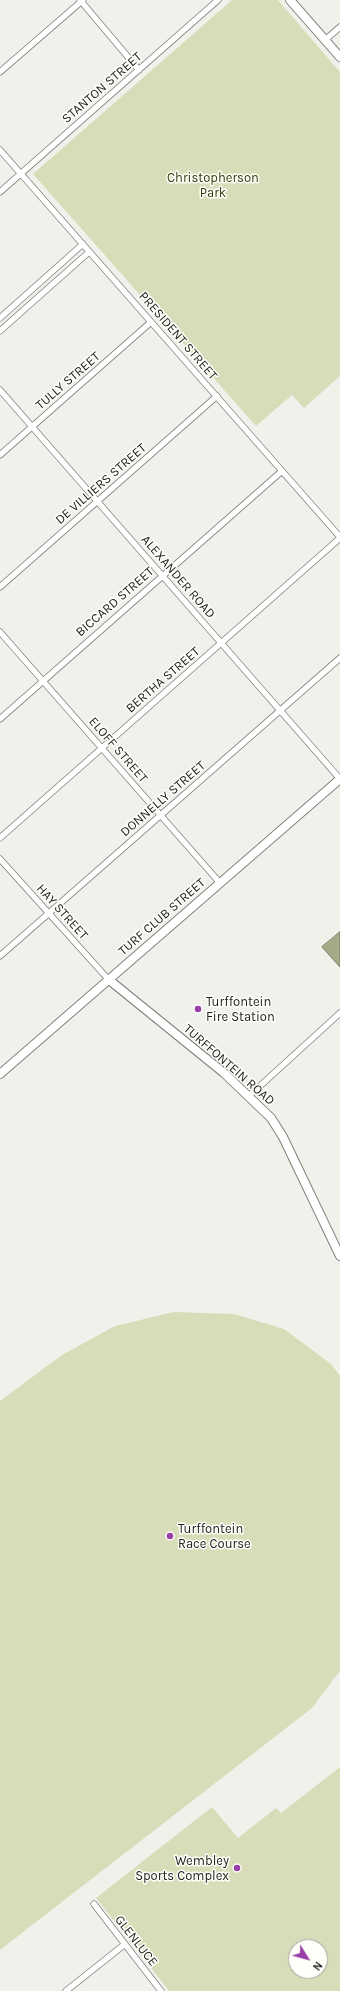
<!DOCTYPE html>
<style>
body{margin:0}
#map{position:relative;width:340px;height:1991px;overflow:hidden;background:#f1f1ec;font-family:Karla,sans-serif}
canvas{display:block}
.north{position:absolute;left:288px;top:1939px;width:40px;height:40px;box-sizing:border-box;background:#fefff9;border:1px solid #a4a5a1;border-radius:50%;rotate:127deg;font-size:11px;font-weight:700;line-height:16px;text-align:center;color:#1e1e1d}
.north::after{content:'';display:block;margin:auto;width:14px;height:18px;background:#993ea9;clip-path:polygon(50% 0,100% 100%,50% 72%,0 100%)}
</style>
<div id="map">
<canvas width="340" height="1991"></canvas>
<div class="north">N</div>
</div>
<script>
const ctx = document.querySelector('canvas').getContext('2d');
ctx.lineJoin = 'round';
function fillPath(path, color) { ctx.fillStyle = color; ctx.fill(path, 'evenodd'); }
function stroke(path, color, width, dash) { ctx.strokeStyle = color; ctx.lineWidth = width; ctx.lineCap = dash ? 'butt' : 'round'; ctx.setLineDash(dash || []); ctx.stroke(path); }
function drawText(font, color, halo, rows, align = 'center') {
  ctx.font = font + ' Karla,sans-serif'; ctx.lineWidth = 3; ctx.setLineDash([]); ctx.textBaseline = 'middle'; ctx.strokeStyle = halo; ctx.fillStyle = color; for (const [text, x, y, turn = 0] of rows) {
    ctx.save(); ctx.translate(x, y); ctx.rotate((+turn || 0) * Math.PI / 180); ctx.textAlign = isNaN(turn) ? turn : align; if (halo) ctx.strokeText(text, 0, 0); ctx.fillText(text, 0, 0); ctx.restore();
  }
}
fillPath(new Path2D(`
 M232 0H278L340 72V376L304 408 292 395 256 426 33 174Z
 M174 1312 234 1314 284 1329 331 1364 340 1376V1671L312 1708 0 1950V1401L62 1355 115 1326Z
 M340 1767V1991H169L96 1898 212 1807 238 1838 276 1808 281 1813ZM296 1947H320V1971H296Z`), '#d9dcb9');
const water = new Path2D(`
 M340 932V967L322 947Z`);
fillPath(water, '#a6a985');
stroke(water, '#7d7f66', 1);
const street = new Path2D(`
 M80 0 139 70
 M325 40 340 27
 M0 72 83 0
 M0 150 340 537
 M0 192 218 0
 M0 318 83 244
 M0 331 89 252
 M0 390 340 779
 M0 455 151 322
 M0 587 217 396
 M0 632 220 883
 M0 719 282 471
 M0 838 340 538
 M0 859 108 979
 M0 956 340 658
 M249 1096 340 1013
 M94 1904 161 1991
 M66 1991 125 1944`);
const secondary = new Path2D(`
 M290 0 340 57
 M108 979 224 1073 271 1118 283 1137 340 1256
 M0 1074 340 779`);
stroke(street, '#80817c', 7);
stroke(secondary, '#80817c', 10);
stroke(street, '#fff', 5.5);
stroke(secondary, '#fff', 8);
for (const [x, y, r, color] of [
 [198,1009,4,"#993ea9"],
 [170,1536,4,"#993ea9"],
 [237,1868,4,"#993ea9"]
]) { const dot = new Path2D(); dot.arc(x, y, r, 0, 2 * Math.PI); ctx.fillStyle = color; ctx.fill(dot); stroke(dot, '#fefff9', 1.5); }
drawText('13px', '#1e1e1d', '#fefff9', [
 ["STANTON STREET",102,88,-41],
 ["PRESIDENT STREET",178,336,49],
 ["TULLY STREET",68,381,-41],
 ["DE VILLIERS STREET",101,484,-41],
 ["ALEXANDER ROAD",178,577,49],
 ["BICCARD STREET",115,602,-41],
 ["BERTHA STREET",163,680,-41],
 ["ELOFF STREET",118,750,49],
 ["DONNELLY STREET",163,799,-41],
 ["HAY STREET",62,912,48],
 ["TURF CLUB STREET",162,917,-41],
 ["TURFFONTEIN ROAD",229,1065,41],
 ["GLENLUCE",136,1941,52]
]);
drawText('13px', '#38390c', '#fefff9', [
 ["Christopherson",213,178],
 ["Park",213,193]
]);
drawText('13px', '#1e1e1d', '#fefff9', [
 ["Turffontein",206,1002],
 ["Fire Station",206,1017],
 ["Turffontein",178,1529],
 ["Race Course",178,1544],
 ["Wembley",229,1861,"right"],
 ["Sports Complex",229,1876,"right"]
], 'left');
</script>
